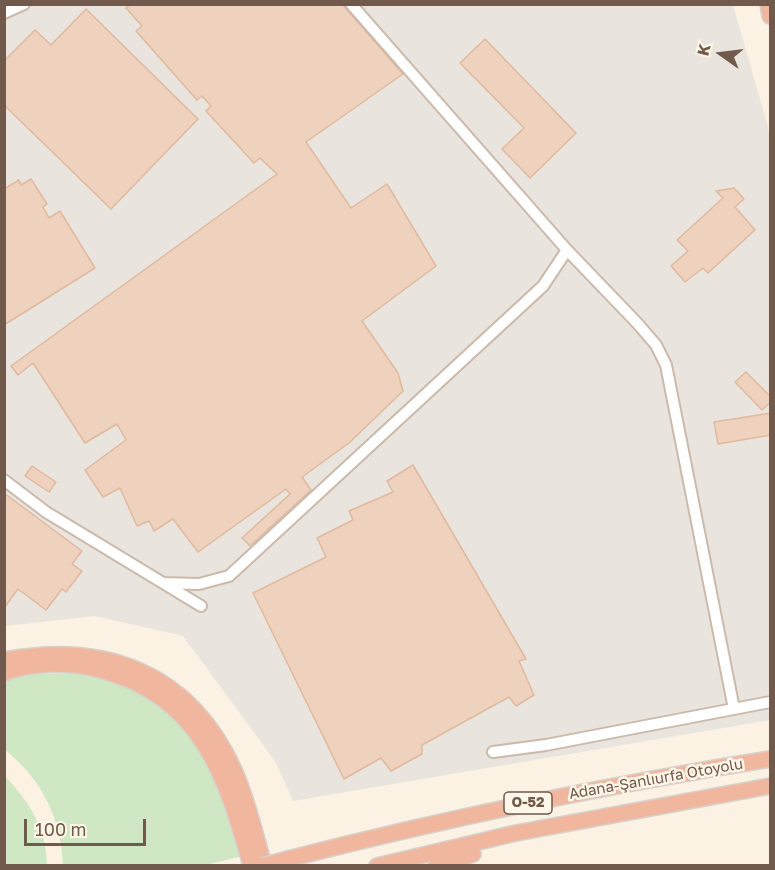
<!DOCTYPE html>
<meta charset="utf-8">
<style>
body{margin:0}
#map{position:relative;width:775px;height:870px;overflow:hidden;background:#fbf2e3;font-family:"Golos Text",sans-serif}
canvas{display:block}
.frame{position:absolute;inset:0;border:6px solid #715a4b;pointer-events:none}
.north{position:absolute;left:691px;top:24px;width:60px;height:60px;-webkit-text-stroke:4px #fef6e9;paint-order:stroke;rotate:284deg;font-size:16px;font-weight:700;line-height:24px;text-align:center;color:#715a4b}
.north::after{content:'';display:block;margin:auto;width:21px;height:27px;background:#715a4b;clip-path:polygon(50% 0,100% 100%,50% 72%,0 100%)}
.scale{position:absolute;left:24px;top:819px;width:122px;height:27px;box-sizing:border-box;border:3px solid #715a4b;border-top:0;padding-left:8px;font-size:18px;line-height:21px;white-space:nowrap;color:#715a4b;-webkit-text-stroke:4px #fef6e9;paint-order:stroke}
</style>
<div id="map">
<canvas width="775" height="870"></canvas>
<div class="frame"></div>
<div class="north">K</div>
<div class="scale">100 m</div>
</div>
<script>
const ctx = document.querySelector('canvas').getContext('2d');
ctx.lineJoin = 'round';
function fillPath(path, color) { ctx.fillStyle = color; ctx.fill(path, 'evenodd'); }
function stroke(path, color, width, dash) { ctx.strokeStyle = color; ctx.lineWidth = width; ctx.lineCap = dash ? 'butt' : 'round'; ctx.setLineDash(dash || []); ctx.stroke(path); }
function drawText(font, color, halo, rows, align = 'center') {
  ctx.font = font + ' "Golos Text",sans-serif'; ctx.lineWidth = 5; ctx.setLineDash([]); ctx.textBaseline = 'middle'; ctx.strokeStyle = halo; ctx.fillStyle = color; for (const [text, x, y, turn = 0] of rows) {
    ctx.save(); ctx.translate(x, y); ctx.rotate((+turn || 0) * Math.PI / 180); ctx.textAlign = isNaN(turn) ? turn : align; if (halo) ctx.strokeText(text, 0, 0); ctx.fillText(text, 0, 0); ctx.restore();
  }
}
fillPath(new Path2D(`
 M5 5H733L770 134V720L293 801 275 761 183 636 95 616 5 626Z`), '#eae4de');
fillPath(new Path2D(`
 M83 673 112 679 139 691 178 721 212 766 243 856 205 865H63C61 819 42 779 5 750L4 680 21 674Z
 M4 775C30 803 46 827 47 865H5Z`), '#d0e7c3');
const building = new Path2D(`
 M130 4H342L403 74 306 142 351 208 387 184 436 266 362 321 398 373 403 391 349 443 302 477 311 490 250 546 242 538 290 494 286 489 198 552 173 519 154 531 149 521 137 526 120 488 103 497 85 470 126 440 117 424 85 443 33 363 18 375 11 366 277 174 260 158 254 163 206 111 211 106 202 96 197 100 136 31 142 26 126 8Z
 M86 9 198 119 111 209 4 105V61L35 30 51 45Z
 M485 39 576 133 530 178 502 149 524 128 460 63Z
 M31 179 47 204 43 207 49 218 60 211 95 268 4 325V189L19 180 21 185Z
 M734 188 744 199 735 207 755 230 708 273 703 268 685 282 671 266 688 251 677 240 723 198 716 191Z
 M746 372 771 397V402L762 410 735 382Z
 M771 413V435L718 444 714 422Z
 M413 465 526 659 519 661 534 695 516 706 509 697 422 745V754L391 771 381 758 344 779 253 593 326 557 317 538 353 520 349 511 393 492 387 481Z
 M32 466 56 482 49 492 25 476Z
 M4 493 82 551 72 564 82 571 66 592 62 589 46 610 18 589 4 608Z`);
fillPath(building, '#eed2bd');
stroke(building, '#e0b99e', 1.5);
const minor = new Path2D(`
 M351 4 567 250 638 324 656 345 666 365 734 709
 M4 13 24 4
 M4 480 46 512 201 606
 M164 583 199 584 229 576 543 286 567 250
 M493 752 546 745 770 702`);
const highway = new Path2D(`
 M768 4 770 16
 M4 660C105 641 190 672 234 770 247 800 255 833 264 866
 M4 673C33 662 71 662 100 670 201 696 226 776 251 866
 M288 859C448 818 608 785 770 759
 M377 866 516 833 770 786
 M436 866 473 854`);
stroke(minor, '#cbbaab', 14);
stroke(highway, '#d7d1cd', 18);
stroke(minor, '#fff', 10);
stroke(highway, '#f1b69e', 15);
const highwayBridge = new Path2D(`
 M262 866 288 859`);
stroke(highwayBridge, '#d7d1cd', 18, []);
stroke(highwayBridge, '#f1b69e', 15);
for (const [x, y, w] of [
 [528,803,48]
]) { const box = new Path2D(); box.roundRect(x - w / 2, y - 11, w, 22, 4.5); ctx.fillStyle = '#fef6e9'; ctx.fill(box); stroke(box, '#715a4b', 1.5); }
drawText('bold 14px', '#715a4b', null, [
 ["O-52",528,803]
]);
drawText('15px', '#715a4b', '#fef6e9', [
 ["Adana-Şanlıurfa Otoyolu",656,779,-10]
]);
</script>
